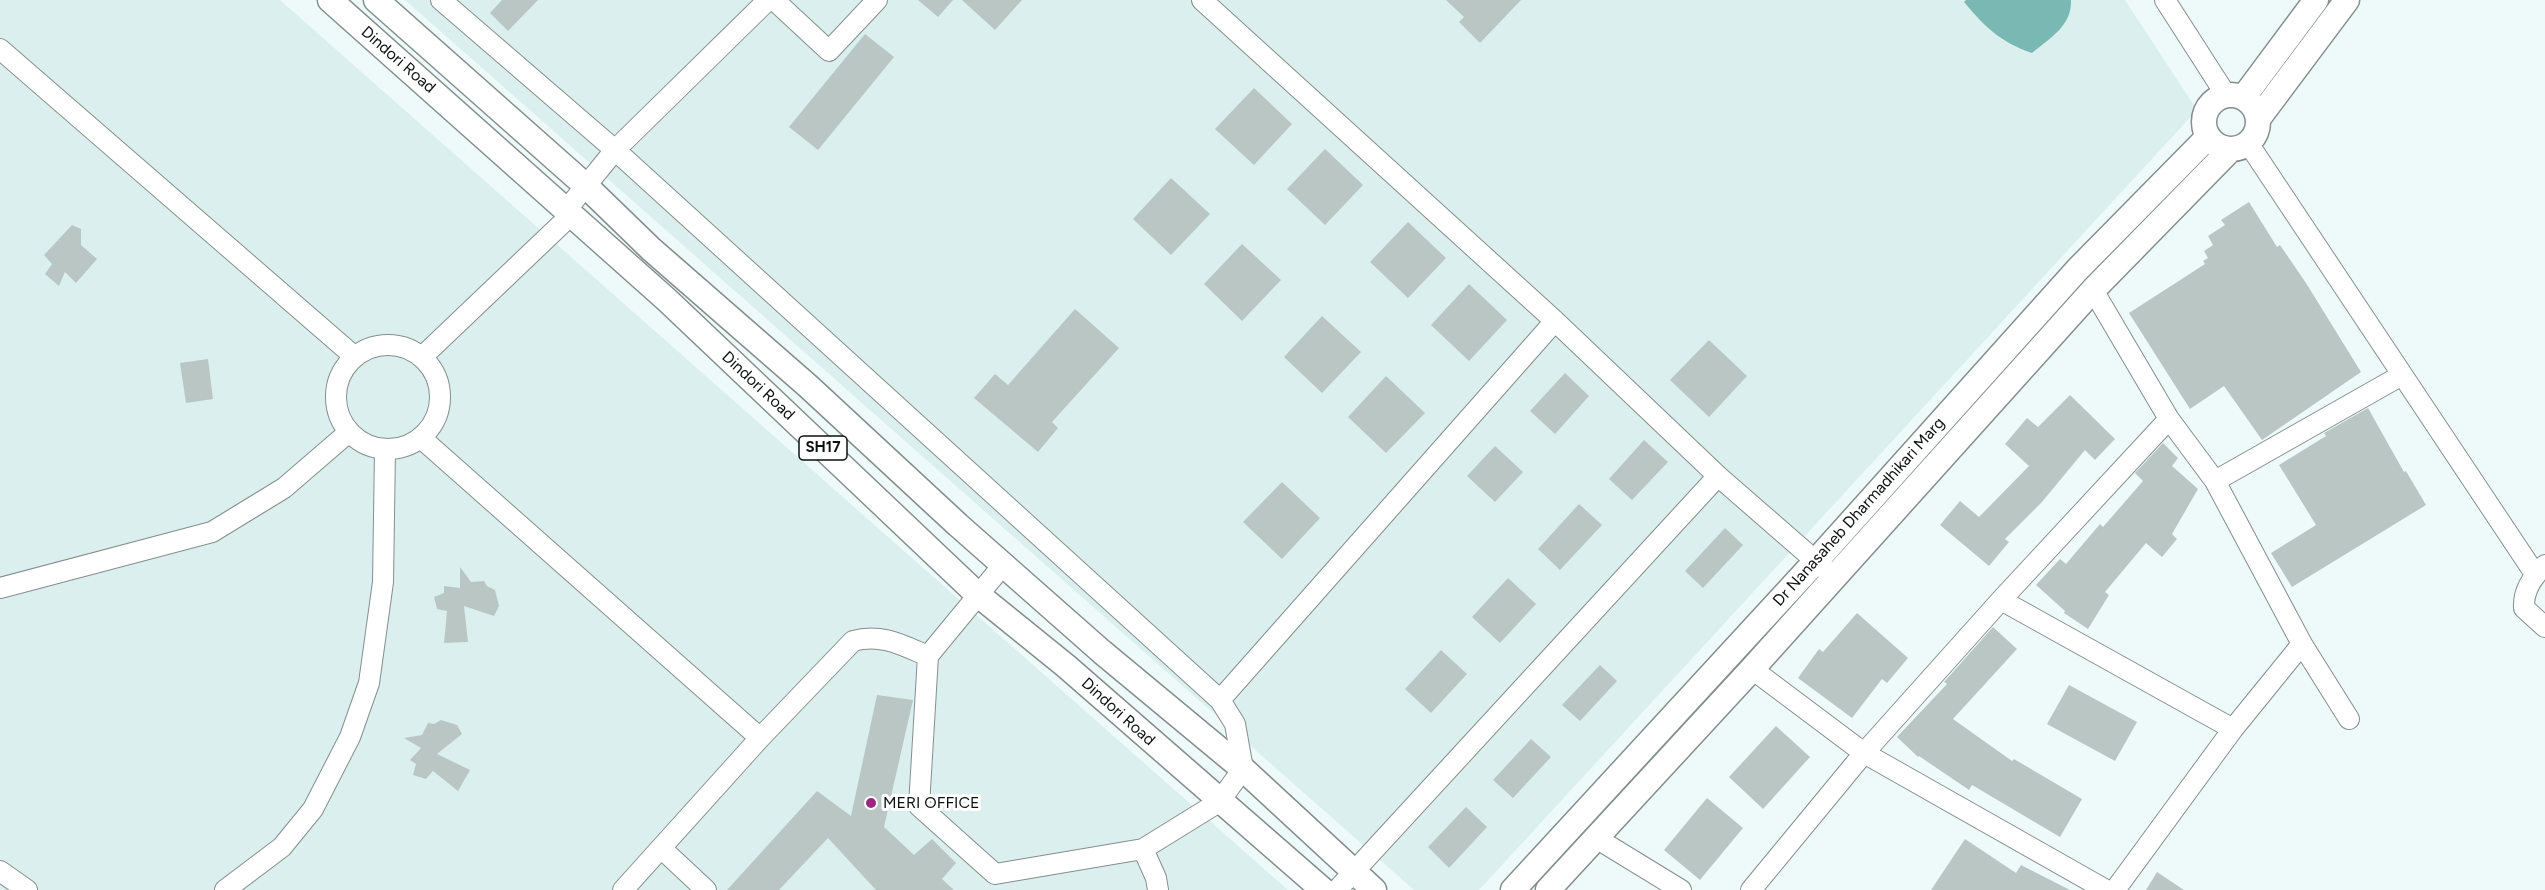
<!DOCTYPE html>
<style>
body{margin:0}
canvas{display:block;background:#eefaf9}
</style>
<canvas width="2545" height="890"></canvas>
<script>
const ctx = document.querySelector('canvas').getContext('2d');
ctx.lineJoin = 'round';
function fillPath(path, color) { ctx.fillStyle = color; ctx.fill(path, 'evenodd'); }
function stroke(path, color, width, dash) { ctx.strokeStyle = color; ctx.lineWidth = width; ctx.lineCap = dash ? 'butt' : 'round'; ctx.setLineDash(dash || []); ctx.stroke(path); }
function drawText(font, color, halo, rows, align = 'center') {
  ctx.font = font + ' Figtree,sans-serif'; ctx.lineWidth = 6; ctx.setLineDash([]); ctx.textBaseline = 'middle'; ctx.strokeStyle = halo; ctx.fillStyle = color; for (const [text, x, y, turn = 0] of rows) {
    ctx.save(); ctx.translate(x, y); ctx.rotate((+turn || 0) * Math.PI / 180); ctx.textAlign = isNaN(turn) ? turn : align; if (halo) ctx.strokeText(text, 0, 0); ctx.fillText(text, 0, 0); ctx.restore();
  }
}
fillPath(new Path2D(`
 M0 0H280L1288 890H0Z
 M405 0H2125L2197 110 1479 890H1414Z`), '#dbf0ee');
fillPath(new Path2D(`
 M1966 0H2071C2072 26 2050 38 2032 53 2000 42 1985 27 1964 2Z`), '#7ab8b3');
fillPath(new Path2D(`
 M502 0H538L508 31 490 13Z
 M918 0H953L938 17Z
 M962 0H1022L995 30Z
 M1446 0H1521L1480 43 1459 22 1464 17Z
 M865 34 894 57 818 150 789 127Z
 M1254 88 1292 124 1254 165 1215 129Z
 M1325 149 1363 185 1325 225 1287 189Z
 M1171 178 1210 214 1171 255 1133 219Z
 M2249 202 2277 247 2280 245 2306 283 2361 372 2262 440 2224 386 2190 409 2129 313 2205 264 2203 261 2208 258 2204 251 2213 245 2208 236 2225 225 2221 220Z
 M1408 222 1446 258 1408 298 1370 262Z
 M72 225 81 229V245L97 259 76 283 65 272 59 286 45 274 52 264 44 255Z
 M1242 244 1281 280 1242 321 1204 284Z
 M1469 284 1507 320 1469 361 1431 325Z
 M1075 309 1119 348 1052 422 1058 428 1038 452 974 398 995 374 1008 385Z
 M1322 316 1361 352 1322 393 1284 357Z
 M1709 340 1747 376 1709 417 1670 380Z
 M208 359 213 399 186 403 180 363Z
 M1565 373 1589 396 1555 434 1530 411Z
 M1386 376 1425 413 1386 453 1348 417Z
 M2070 395 2115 439 2095 460 2085 450 2042 502 2005 539 2009 542 1989 566 1940 525 1960 501 1979 517 2029 466 2005 444 2027 418 2038 427Z
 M2368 408 2404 472 2406 471 2426 505 2292 587 2271 553 2316 525 2279 465 2326 436 2324 433Z
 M1644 440 1668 462 1632 500 1609 479Z
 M2163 443 2178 458 2172 466 2198 489 2172 534 2177 539 2162 557 2146 543 2105 592 2109 595 2088 629 2064 613 2065 611 2036 585 2060 559 2066 564 2100 524 2103 527 2143 481 2135 473Z
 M1495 446 1523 472 1495 502 1467 476Z
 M1282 482 1320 518 1282 559 1243 522Z
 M1579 504 1602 525 1560 570 1538 549Z
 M1725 528 1743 545 1703 588 1685 571Z
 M460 567 471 582 484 581 487 586 495 590 499 606 494 616 464 606 468 642 444 643 447 611 437 609 434 597 444 593V586L460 588Z
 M1508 578 1536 604 1500 643 1472 617Z
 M1857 613 1908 658 1887 683 1882 679 1852 718 1798 678 1819 649 1823 652Z
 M1993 627 2017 649 1953 719 2012 761 2014 759 2082 799 2060 837 1972 785 1969 790 1919 756 1918 757 1897 737 1947 684 1944 682Z
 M1441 650 1467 674 1431 713 1405 689Z
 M1600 665 1617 681 1580 721 1562 705Z
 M2069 685 2137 722 2115 761 2047 724Z
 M877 695 913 700 884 827 914 855 932 839 956 863 942 879 954 890H876L828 838 779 890H727L817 791 851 816Z
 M441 720 457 725 462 734 437 754 470 770 458 791 433 771 426 779 413 775 416 764 410 760 421 748 404 738 422 735 428 723 434 724Z
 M1776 726 1810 757 1763 809 1729 777Z
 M1531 739 1551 757 1513 798 1493 780Z
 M1707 798 1743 828 1700 880 1664 850Z
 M1466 807 1487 827 1449 868 1428 847Z
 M1965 839 2016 873 2021 865 2070 890H1931Z
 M2157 872 2184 890H2146Z`), '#bac6c4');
const minor = new Path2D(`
 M441 0 615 150 768 0
 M774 0 829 51 877 0
 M1202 0 1555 321 1718 476 1826 570
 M2165 0 2226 95
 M0 49 355 357
 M2248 143 2535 574
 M567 209 615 150 1220 700 1235 724 1243 769 1219 802 1143 849 995 874 919 806 928 656
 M2093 290 2169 419 2215 481 2302 644 2349 719
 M336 397a52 52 0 1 1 104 0a52 52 0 1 1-104 0Z
 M422 357 572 214
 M421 438 760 738 853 641C881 633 902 645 928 656L1003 565
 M2215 481 2402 375
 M2545 565C2533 576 2523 591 2524 608L2545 627
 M0 588 212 532 284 488 349 432
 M2001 600 2233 729
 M1752 669 1864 753 2106 890
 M1220 700 1555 321
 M1596 838 1681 890
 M661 848 706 890
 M1143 849 1156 878 1158 890
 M0 871 27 890
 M225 890 282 847 313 809 350 737 369 683 383 582 385 450
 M623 890 760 738
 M1337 890 1718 476
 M1751 890 1864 753 2001 600 2169 419
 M2115 890 2233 729 2302 644`);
const major = new Path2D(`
 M330 0 667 300 977 594 1066 666 1323 890
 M376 0 586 186 651 249 808 386 958 525 1102 652 1243 769 1374 890
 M2204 122a27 27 0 1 1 54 0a27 27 0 1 1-54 0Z
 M2243 98 2316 0
 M2258 119 2347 0
 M1513 890 1816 561 2077 270 2208 137
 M1548 890 1752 669 2093 290 2231 149`);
stroke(minor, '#848f8d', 22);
stroke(major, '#848f8d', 27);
stroke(minor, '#fff', 20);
stroke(major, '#fff', 24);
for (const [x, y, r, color] of [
 [871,803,6,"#9c2782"]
]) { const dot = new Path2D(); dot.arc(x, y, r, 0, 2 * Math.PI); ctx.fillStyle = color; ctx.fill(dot); stroke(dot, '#fff', 2); }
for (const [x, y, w] of [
 [823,448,48]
]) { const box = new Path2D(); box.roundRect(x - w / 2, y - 12, w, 24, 4.5); ctx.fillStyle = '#fff'; ctx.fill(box); stroke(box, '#0c100f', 1.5); }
drawText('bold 15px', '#0c100f', null, [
 ["SH17",823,448]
]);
drawText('16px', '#0c100f', '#fff', [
 ["Dindori Road",398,60,41],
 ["Dindori Road",758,386,43],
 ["Dr Nanasaheb Dharmadhikari Marg",1859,512,-48],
 ["Dindori Road",1118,712,42]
]);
drawText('16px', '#0c100f', '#fff', [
 ["MERI OFFICE",883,803]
], 'left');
</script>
